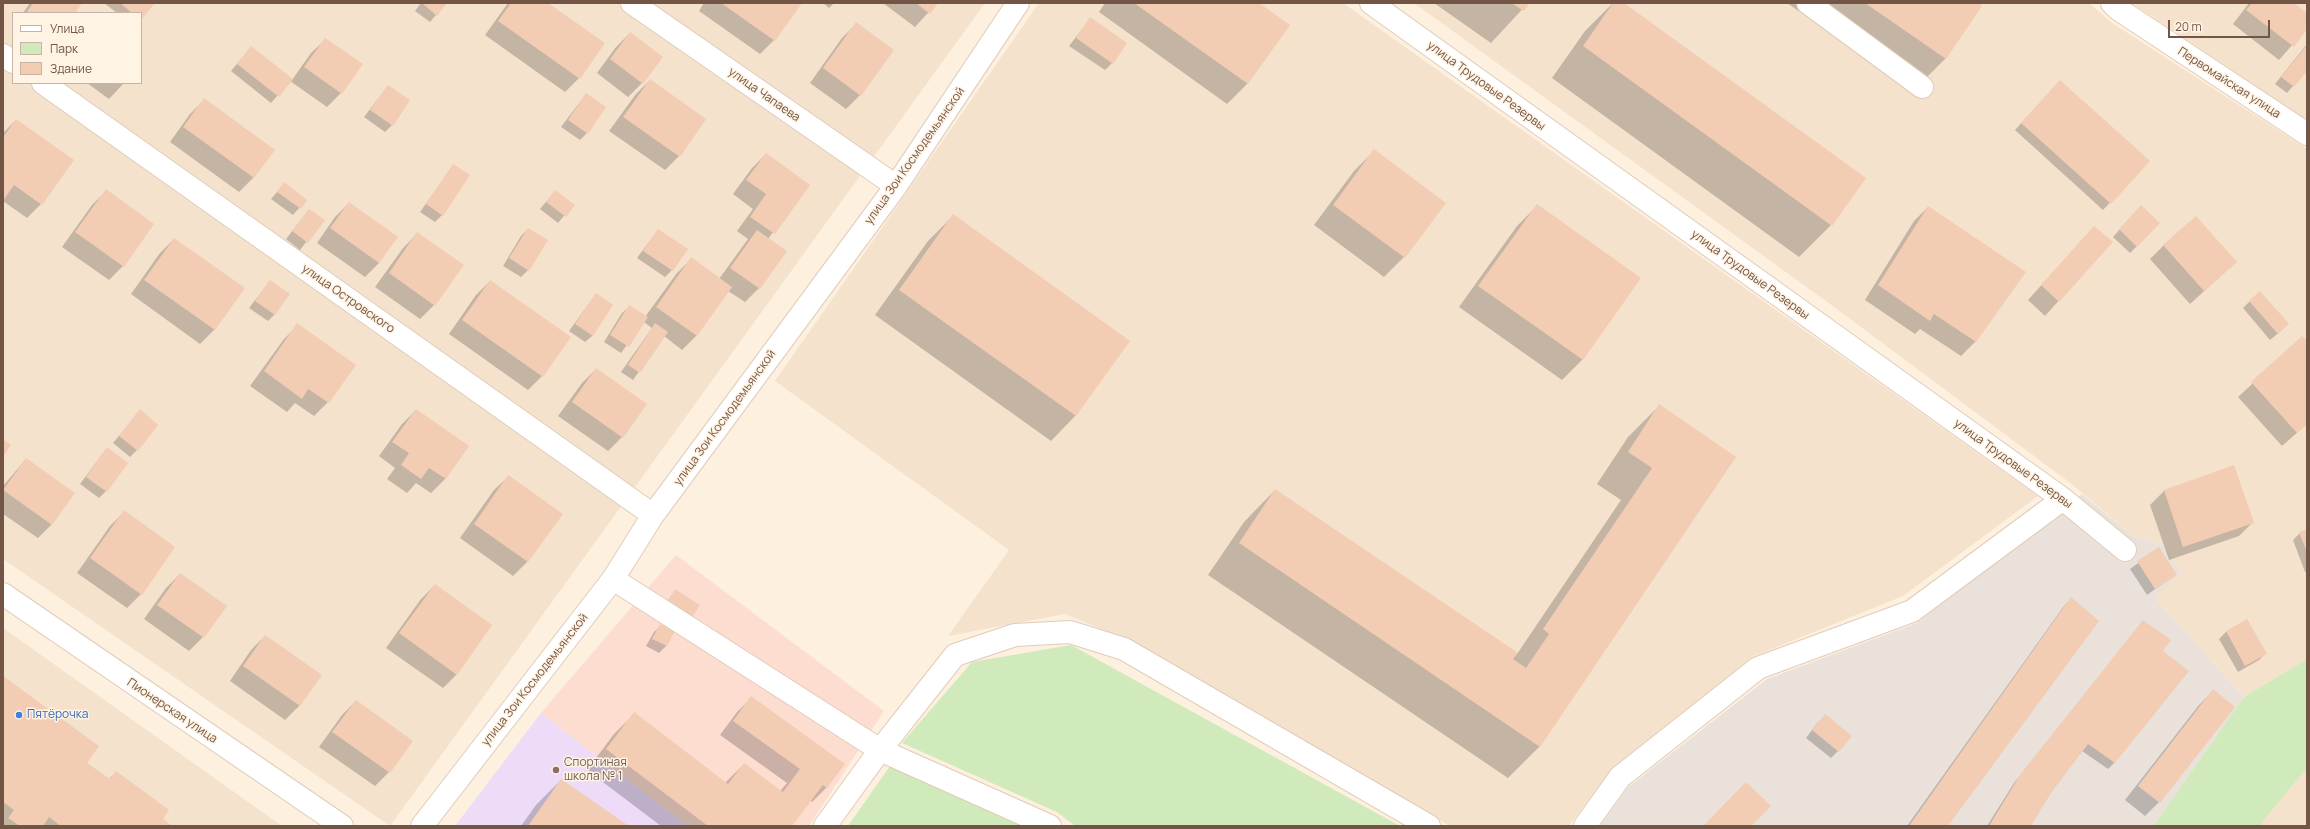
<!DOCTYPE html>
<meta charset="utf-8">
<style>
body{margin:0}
#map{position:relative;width:2310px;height:829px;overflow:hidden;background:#fdf0de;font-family:Manrope,sans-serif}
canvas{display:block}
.frame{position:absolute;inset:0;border:4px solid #735546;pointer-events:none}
.legend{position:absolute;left:12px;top:12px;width:130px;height:72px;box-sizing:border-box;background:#fff4e4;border:1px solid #c7b4a5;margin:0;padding:5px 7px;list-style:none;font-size:12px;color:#735546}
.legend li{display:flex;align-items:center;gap:8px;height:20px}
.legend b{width:20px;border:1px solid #c7b4a5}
.scale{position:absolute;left:2168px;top:20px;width:102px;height:18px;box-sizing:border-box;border:2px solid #735546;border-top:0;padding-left:5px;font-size:12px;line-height:14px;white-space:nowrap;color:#735546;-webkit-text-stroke:3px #fff4e4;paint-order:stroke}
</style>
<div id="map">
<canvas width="2310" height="829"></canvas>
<div class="frame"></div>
<ul class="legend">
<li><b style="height:5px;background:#fff"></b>Улица</li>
<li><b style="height:11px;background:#d0eabc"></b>Парк</li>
<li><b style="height:11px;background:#f3ccb4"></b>Здание</li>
</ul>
<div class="scale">20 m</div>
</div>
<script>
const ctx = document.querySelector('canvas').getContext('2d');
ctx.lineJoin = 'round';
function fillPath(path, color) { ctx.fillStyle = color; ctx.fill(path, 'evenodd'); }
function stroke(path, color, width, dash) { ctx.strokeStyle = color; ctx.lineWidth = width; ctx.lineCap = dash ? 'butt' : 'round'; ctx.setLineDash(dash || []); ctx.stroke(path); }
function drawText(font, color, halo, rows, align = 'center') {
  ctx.font = font + ' Manrope,sans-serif'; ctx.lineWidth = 3; ctx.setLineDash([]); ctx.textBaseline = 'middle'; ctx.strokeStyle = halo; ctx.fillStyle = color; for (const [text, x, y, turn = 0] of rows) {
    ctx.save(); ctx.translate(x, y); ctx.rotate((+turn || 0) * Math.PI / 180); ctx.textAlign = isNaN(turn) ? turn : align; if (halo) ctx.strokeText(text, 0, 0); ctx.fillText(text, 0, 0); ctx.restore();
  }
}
fillPath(new Path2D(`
 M3 3H985L390 826 3 559ZM13 13H141V83H13Z
 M1039 3H1343L2038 496 1903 596 1752 657 1610 772 1569 826H1450L1130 641 1065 614 948 636 1009 550 775 381Z
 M1414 3H2089L2112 23 2307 149V659L2244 697 2154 597 2163 545 2134 537 2073 485 1830 304Z
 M2132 3H2307V120Z
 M3 628 282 826H3Z
 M2307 768V826H2259Z`), '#f4e2cc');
fillPath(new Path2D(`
 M676 555 884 711 809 826H688L541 713Z`), '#feddd1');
fillPath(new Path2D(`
 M2082 494 2134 537 2163 545 2181 573 2154 597 2244 697 2153 826H1600L1627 788 1767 679 1917 623Z`), '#eae2da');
fillPath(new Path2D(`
 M541 713 688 826H455Z`), '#eddbf8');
fillPath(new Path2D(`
 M1071 645 1400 826H1075L1057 812 902 743 972 662Z
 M2307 659V768L2259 826H2153L2244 697Z
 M890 766 1022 826H848Z`), '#d0eabc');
fillPath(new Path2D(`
 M30 3H81L74 13H23Z
 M104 3H152L141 18V13H117Z
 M421 3H446L430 22 415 11Z
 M508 3H547L604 44 579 78 565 92 485 35Z
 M704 3H801L774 40 760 54 699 11Z
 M823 3H834L829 8Z
 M883 3H937L915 27Z
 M1105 3H1257L1289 25 1247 84 1227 104 1099 12Z
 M1434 3H1528L1491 43Z
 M1613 3H1623L1831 225 1799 257 1552 78 1585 31Z
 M1787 3H1976L1946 58 1914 90Z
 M2249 3H2292L2307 14V28L2279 60 2233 24Z
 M1090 19 1112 63 1105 70 1069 46Z
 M856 24 860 95 846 109 810 83 842 38Z
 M630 33 642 83 628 97 597 73 616 47Z
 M326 39 341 93 327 107 290 81 271 103 231 71 251 47 292 80 311 53Z
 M2307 44V70L2287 93 2275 84Z
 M650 80 705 120 679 156 665 170 609 131 636 94Z
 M2060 81 2148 162 2103 210 2015 130Z
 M87 83H124L109 99Z
 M388 86 392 125 385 132 364 117Z
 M586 94 587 133 580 140 561 127Z
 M204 100 273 150 253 178 239 192 170 142 190 114Z
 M16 120 41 204 27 218 3 201V133Z
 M1374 151 1404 257 1384 277 1314 225 1354 171Z
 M766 154 808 185 768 239 785 252 759 288 745 302 728 291 696 336 682 350 664 336 633 380 621 372 652 328 644 322 621 353 604 342 622 313 629 307 645 317 677 273 691 259 719 279 748 239 737 231 753 209 733 194 752 168Z
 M453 166 442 215 435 222 420 212Z
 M284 184 306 200 293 215 271 199Z
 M106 191 123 266 109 280 62 247 92 205Z
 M555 191 573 205 558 223 540 209Z
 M349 203 379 263 365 277 317 243 335 217Z
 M1537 206 1639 279 1582 360 1562 380 1459 307 1517 226Z
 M1928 207 2024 272 1975 342 1961 356 1920 329 1915 334 1865 300 1914 221Z
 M309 210 323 220 300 250 286 239Z
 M2134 214 2137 246 2130 253 2113 237Z
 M953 216 1076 415 1051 441 875 315 928 241Z
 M2094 227 2111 242 2045 316 2028 300Z
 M528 229V270L521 277 503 266 521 236Z
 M658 230 672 270 665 277 637 258Z
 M417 234 434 305 420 319 375 287 403 248Z
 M174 239 243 288 214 330 200 344 131 294 160 253Z
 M2164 245 2236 262 2190 304 2150 259Z
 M270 281 275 314 268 321 249 308Z
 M490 281 569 337 542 376 528 390 449 334 476 295Z
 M596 294 612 305 592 336 585 342 569 331Z
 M2250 301 2281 331 2270 340 2243 308Z
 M298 325 328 402 314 416 295 403 287 412 250 386 284 339Z
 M2302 338 2307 343V424L2282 446 2238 397Z
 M596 369 622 437 608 451 558 416 582 383Z
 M1659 406 1735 457 1540 746 1508 778 1208 575 1244 522 1275 490 1517 654 1621 500 1597 484 1628 437Z
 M416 410 468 447 445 479 431 493 416 483 407 493 387 479 395 468 379 456 402 424Z
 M140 411 137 450 130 457 113 443Z
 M107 448 106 491 99 498 80 484Z
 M26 459 52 524 38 538 3 514V486Z
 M2234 467 2253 522 2239 536 2169 560 2150 505 2164 491Z
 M509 476 561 514 527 562 513 576 460 538 494 490Z
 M124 512 174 547 141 594 127 608 77 573 110 526Z
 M2307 530V572H2305L2293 540 2300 533Z
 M2159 548 2176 574 2147 595 2130 569Z
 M180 574 203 637 189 651 144 619 166 588Z
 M435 585 457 674 443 688 386 648 421 599Z
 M676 590 692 615 685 622 662 608Z
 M2071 599 1947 826H1907L2064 606Z
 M2247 620 2266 653 2259 660 2238 672 2219 639 2226 632Z
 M2143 621 2161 651 2115 762 2108 769 2082 751 2050 793 2030 826H1987L2014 783Z
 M661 625 673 632 666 646 659 653 646 646 654 632Z
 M265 636 321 675 299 706 285 720 230 681 251 650Z
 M3 678 85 763 108 780 116 772 161 819 171 826H3Z
 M2213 691 2159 802 2145 816 2125 800 2199 705Z
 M751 698 843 764 826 788 812 802 810 800 791 826H661L587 770 614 734 634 714 725 783 744 764 780 791 787 783 720 735 737 712Z
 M356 701 389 772 375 786 319 747 342 715Z
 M1818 722 1838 751 1831 758 1806 738Z
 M561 780 627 826H521L536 805Z`), '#0003');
fillPath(new Path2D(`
 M33 3H82L75 13H26Z
 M120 3H153L154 4 141 20V13H132Z
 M422 3H447L437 16Z
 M511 3H548L605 43 580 79 498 21Z
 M721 3H802L775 41Z
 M916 3H938L930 14Z
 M1134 3H1259L1290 25 1248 84Z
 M1511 3H1530L1524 11Z
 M1613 3H1624L1866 178 1832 226 1583 46Z
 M1865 3H1978L1982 6 1946 59Z
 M2252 3H2294L2307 13V29L2294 47 2246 10Z
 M1090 17 1127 43 1113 64 1076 38Z
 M856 22 894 50 861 96 823 68Z
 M630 32 663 57 643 84 610 59Z
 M325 38 363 64 342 94 304 67Z
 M2307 45V71L2294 87 2281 77Z
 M251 46 293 79 279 97 237 64Z
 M650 79 706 119 680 157 623 117Z
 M2060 80 2150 161 2111 204 2021 123Z
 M388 85 410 100 393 126 370 110Z
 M586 93 606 107 588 134 568 120Z
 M204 98 275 150 254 178 183 127Z
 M16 119 74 160 42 205 14 185 3 201V137Z
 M1374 149 1446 203 1405 258 1333 205Z
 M766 153 810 185 775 234 750 217 766 194 746 180Z
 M453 164 470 175 443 216 426 204Z
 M284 182 307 200 301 209 277 192Z
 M106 189 154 224 124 267 75 232Z
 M555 190 575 205 566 217 546 202Z
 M349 202 398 237 379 263 330 228Z
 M1537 204 1641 278 1583 360 1478 286Z
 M2141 205 2160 223 2137 247 2119 229Z
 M1928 206 2026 272 1976 342 1934 314 1930 321 1878 285Z
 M309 209 325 220 308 243 292 231Z
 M953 214 1130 341 1076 416 899 290Z
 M2196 216 2237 262 2204 291 2163 245Z
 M2094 226 2113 242 2059 302 2041 285Z
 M528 228 548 240 529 271 509 258Z
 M658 229 688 249 673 271 643 251Z
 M757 230 787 251 760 289 730 268Z
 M417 232 464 265 435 306 389 273Z
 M174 238 245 288 215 330 144 280Z
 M691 257 732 287 697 336 656 307Z
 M270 280 290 294 275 315 255 301Z
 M490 280 571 337 543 377 462 320Z
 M2260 291 2289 324 2278 334 2249 301Z
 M596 293 613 305 593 336 575 324Z
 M629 305 648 317 629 347 610 335Z
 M297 323 356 365 329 403 308 389 302 399 264 371Z
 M655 323 668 332 640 373 628 365Z
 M2302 336 2307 341V424L2297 433 2251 382Z
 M596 368 647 404 623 438 572 402Z
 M1659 404 1736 457 1540 747 1239 543 1275 489 1518 653 1513 659 1526 668 1549 634 1543 629 1652 468 1628 452Z
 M140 409 158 425 138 451 119 436Z
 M416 409 469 446 446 479 429 468 421 479 401 465 409 453 392 442Z
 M3 439 11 445 3 457Z
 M107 447 128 463 107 492 86 477Z
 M26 458 75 493 52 525 3 490Z
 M2234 465 2254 523 2183 547 2164 490Z
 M508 475 563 514 528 562 474 524Z
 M124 510 175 547 142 595 90 558Z
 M2307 529V552L2299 532Z
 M2159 547 2177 575 2155 589 2137 561Z
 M180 573 227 606 204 638 157 605Z
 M435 584 492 625 457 675 399 633Z
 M675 589 700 605 693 616 668 601Z
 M2071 597 2099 621 1948 826H1909Z
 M2247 619 2267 654 2245 666 2226 631Z
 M2143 620 2171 640 2163 651 2189 671 2115 763 2088 744 2051 793 2031 826H1989L2020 775Z
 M660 624 675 631 667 646 652 639Z
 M265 635 322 675 300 706 243 666Z
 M3 676 99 746 87 763 110 779 116 771 169 810 163 819 172 826H61L49 817 43 826H20L8 818 14 810 3 802Z
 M2213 689 2235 707 2160 803 2138 786Z
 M751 696 845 764 827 788 823 785 792 826H708L606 749 634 712 728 784 744 763 783 792 800 769 733 721Z
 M356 700 413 741 390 773 332 732Z
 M1825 714 1852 736 1839 752 1812 730Z
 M561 779 629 826H528Z
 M1746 782 1771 806 1751 826H1703Z`), '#f3ccb4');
const minor = new Path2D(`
 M632 3 896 186
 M1371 3 2063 499 2125 550
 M1808 3 1922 87
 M2112 3 2118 9 2307 134
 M3 55 13 62
 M43 83 653 515
 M613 579 880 750 1050 826
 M3 594 342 826
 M422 826 613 579 653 515 896 186 1018 3
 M825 826 880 750 955 655 1015 635 1070 632 1124 649 1429 826
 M1585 826 1620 777 1758 668 1912 611 2063 499`);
stroke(minor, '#e0ccba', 24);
stroke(minor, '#fff', 22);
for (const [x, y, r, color] of [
 [19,715,4,"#3f7fe0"],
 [556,770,4,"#8d6e63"]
]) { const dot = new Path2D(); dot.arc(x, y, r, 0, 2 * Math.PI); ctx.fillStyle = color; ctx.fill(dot); stroke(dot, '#fff4e4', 1.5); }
drawText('12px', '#735546', '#fff4e4', [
 ["Первомайская улица",2229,83,33],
 ["улица Трудовые Резервы",1486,86,36],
 ["улица Чапаева",764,95,35],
 ["улица Зои Космодемьянской",915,156,-55],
 ["улица Трудовые Резервы",1750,275,36],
 ["улица Островского",348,299,35],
 ["улица Зои Космодемьянской",725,418,-54],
 ["улица Трудовые Резервы",2013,464,36],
 ["улица Зои Космодемьянской",535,680,-52],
 ["Пионерская улица",172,711,34]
]);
drawText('12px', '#366cbe', '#fff4e4', [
 ["Пятёрочка",27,715]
], 'left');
drawText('12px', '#785e54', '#fff4e4', [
 ["Спортиная",564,763],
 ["школа № 1",564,777]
], 'left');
</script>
